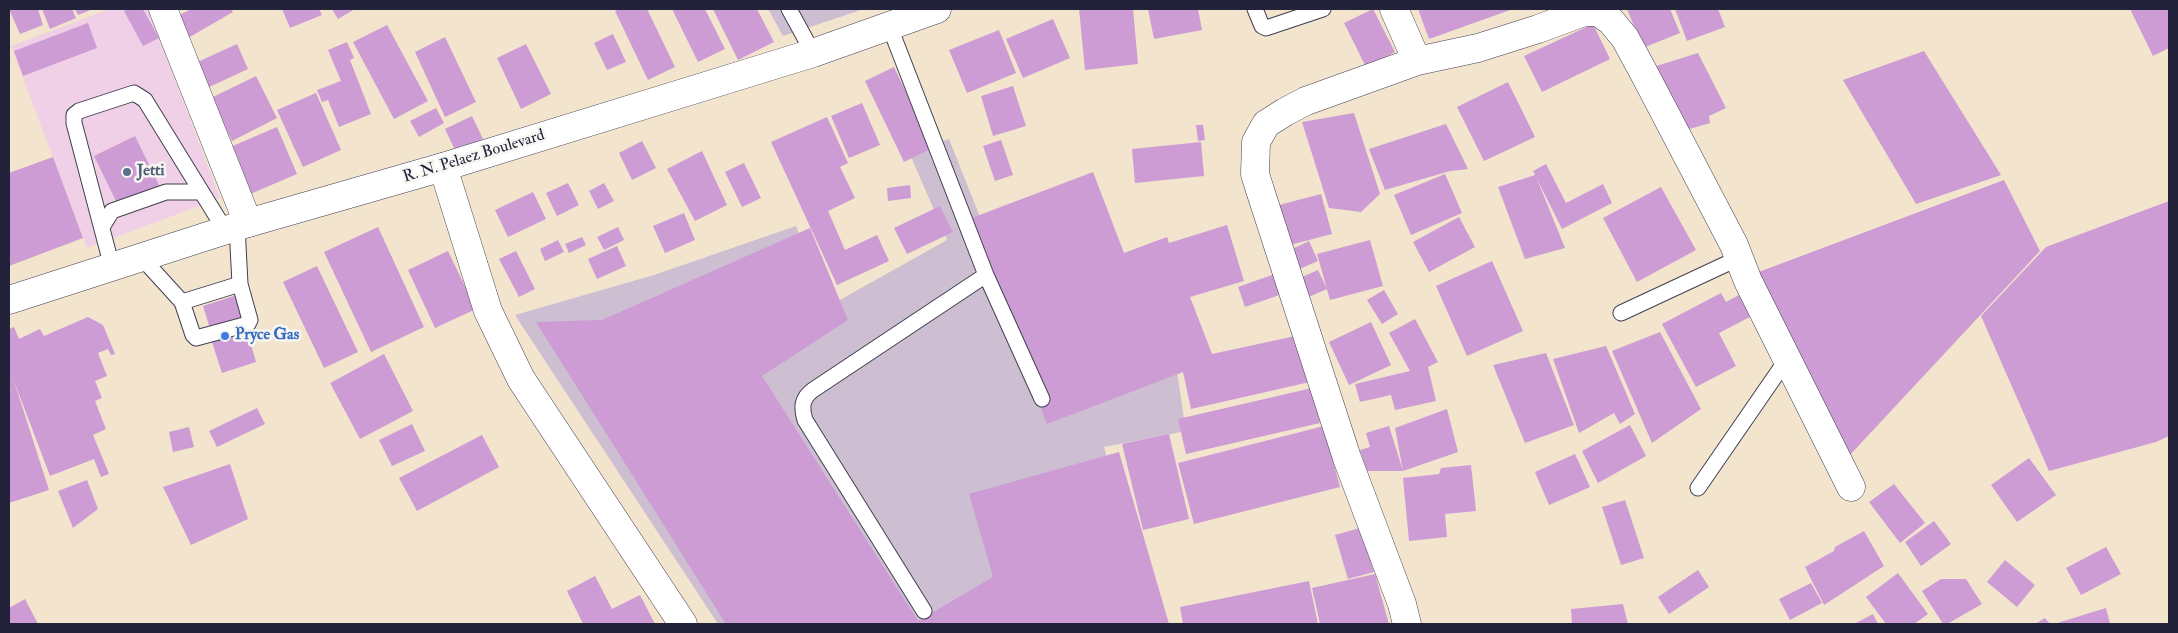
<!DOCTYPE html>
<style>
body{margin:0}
#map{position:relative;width:2178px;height:633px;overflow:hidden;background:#f2e4cd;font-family:"IM FELL Double Pica",serif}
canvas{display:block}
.frame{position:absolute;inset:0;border:10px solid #22223b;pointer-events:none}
</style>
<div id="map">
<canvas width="2178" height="633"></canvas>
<div class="frame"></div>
</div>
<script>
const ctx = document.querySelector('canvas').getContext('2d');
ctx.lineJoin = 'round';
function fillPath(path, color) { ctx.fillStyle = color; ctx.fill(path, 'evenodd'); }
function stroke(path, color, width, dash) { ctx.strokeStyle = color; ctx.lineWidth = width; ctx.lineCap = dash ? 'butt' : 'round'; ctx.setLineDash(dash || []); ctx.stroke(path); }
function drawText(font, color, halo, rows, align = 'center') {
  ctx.font = font + ' "IM FELL Double Pica",serif'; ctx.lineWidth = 5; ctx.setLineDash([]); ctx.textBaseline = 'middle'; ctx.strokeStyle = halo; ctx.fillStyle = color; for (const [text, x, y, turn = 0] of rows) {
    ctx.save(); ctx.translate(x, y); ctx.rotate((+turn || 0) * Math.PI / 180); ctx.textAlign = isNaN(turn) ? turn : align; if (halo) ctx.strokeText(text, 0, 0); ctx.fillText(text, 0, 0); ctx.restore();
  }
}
fillPath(new Path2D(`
 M110 9H148L220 198 87 248 11 46Z`), '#efd0e6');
fillPath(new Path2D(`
 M768 9H864L783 36Z
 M949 139 984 227 1124 257 1174 352 1186 431 1104 447 1155 624H718L515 315 654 275 796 226 829 306 947 240 909 152Z`), '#cdbed2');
fillPath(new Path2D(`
 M9 9H38L43 25 20 34Z
 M42 9H72L76 18 50 29Z
 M75 9H93L78 15Z
 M129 9H143L159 38 143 46 124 11Z
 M191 9H231L233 12 188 38 176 17Z
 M282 9H319L322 15 290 28Z
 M332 9H355L338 19Z
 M619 9H647L675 67 648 80 615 11Z
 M672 9H705L725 49 698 62Z
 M713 9H757L774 42 738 60Z
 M1079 9H1133L1138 64 1085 70Z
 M1148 9H1198L1202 30 1154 39Z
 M1373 9 1395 52 1366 67 1344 23Z
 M1418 9H1513L1429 39Z
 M1627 9H1670L1680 33 1643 48Z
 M1675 9H1718L1725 27 1687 41Z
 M2130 9H2169V48L2153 56Z
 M1053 19 1070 58 1023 78 1006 39Z
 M88 23 97 48 23 76 14 51Z
 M1593 24 1610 59 1542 92 1524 56Z
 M387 25 428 101 394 119 353 42Z
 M999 30 1016 73 967 93 949 50Z
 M613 34 626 62 607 70 594 43Z
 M445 37 476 102 445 117 415 52Z
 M347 42 354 58 350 60 371 114 339 127 328 100 322 102 317 90 341 81 328 50Z
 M237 44 248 69 205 89 193 64Z
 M526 44 551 94 521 109 497 58Z
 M1924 51 2001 175 1916 204 1843 80Z
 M1698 53 1726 108 1709 116 1710 123 1679 132 1650 68Z
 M894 67 933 148 904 162 865 81Z
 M256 76 277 118 232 141 211 98Z
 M1508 82 1535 137 1484 161 1457 107Z
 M1013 86 1026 126 993 136 981 96Z
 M316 93 341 150 303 167 277 110Z
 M862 103 880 145 849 158 831 116Z
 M436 108 444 123 419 137 410 121Z
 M1354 113 1380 194 1361 212 1329 208 1302 122Z
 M472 116 483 139 456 152 445 129Z
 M827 117 848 163 840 167 855 198 828 211 845 250 877 235 889 261 837 285 771 142Z
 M1446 124 1468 169 1450 171 1385 190 1369 149Z
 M1196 125H1203L1205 140 1198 141Z
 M277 127 297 174 248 195 228 148Z
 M135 136 161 189 120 209 94 156Z
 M1001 140 1013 175 995 181 983 146Z
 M642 141 656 168 632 180 619 153Z
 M1201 142 1204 176 1135 183 1132 149Z
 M702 151 727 205 695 221 667 169Z
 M53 157 83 238 9 266V173Z
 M744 163 761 198 742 207 725 172Z
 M1546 164 1566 203 1603 184 1612 203 1562 229 1537 179 1565 248 1525 259 1498 187 1535 175 1533 171Z
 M1093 172 1124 253 1167 237 1169 243 1227 225 1244 281 1190 297 1212 354 1300 335 1310 382 1191 409 1183 372 1047 424 969 219Z
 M1445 174 1462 213 1411 235 1394 195Z
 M2004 180 2040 251 1849 456 1756 273Z
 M568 183 579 205 557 216 546 193Z
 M604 183 614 201 598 209 589 191Z
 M910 185 911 198 888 201 887 188Z
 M1661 187 1696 250 1637 282 1603 218Z
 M533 192 546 219 508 237 495 210Z
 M1321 194 1332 234 1286 246 1275 206Z
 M2169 201V436L2156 442 2049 471 1981 316 2046 247Z
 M940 206 953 232 907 254 894 228Z
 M684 213 695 240 665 253 653 226Z
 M1459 217 1475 247 1429 272 1413 242Z
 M378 227 424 327 371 352 324 252Z
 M618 227 624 240 604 250 597 237Z
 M810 228 848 320 762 376 918 621 993 577 969 494 1119 452 1169 624H726L536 322 602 320Z
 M582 237 586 245 569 253 565 244Z
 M558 240 564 252 545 261 540 249Z
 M1370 240 1383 286 1330 300 1317 254Z
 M1309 241 1318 261 1290 273 1282 254Z
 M617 246 626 266 597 279 588 259Z
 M448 251 476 309 435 328 408 270Z
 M516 251 535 289 519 297 499 259Z
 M1492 261 1523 331 1467 356 1436 286Z
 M317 266 358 352 324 368 283 282Z
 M1318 270 1327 289 1299 301 1291 282Z
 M1275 274 1282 294 1245 307 1238 287Z
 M1384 290 1398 314 1382 324 1367 300Z
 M1721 293 1726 302 1739 295 1750 317 1719 333 1736 366 1696 387 1662 324Z
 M237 295 245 322 211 332 203 306Z
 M88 317 103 325 115 354 111 355 108 349 98 353 107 376 95 381 102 398 95 401 106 429 93 435 109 474 101 477 94 459 50 476 14 381 49 490 9 503V329L14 327 19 339 40 329 44 336Z
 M1415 319 1438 362 1428 367 1436 401 1395 410 1391 395 1360 402 1355 384 1410 371 1389 333Z
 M1371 322 1391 365 1349 385 1329 342Z
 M247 331 256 362 222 373 212 342Z
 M1660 332 1701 409 1652 443 1612 351Z
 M1606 346 1635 414 1620 424 1614 413 1579 433 1553 359Z
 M1546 353 1574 425 1525 443 1493 365Z
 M384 354 413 411 360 439 330 383Z
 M1312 388 1320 423 1186 454 1178 419Z
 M257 408 265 424 217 447 209 431Z
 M1447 409 1458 452 1403 471H1367L1360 450 1370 447 1366 433 1389 426 1403 471 1395 428Z
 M412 424 425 451 392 466 379 440Z
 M1630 425 1646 456 1598 483 1582 451Z
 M1324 426 1340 487 1194 524 1178 463Z
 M189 427 194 447 173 452 169 432Z
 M1169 434 1189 519 1143 530 1122 444Z
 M482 435 499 467 417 511 399 478Z
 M1575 454 1590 487 1549 505 1535 472Z
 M2029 458 2056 495 2017 522 1991 485Z
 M230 464 248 519 191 545 163 487Z
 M1471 465 1476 511 1445 514 1447 537 1409 541 1403 478 1439 474 1441 468Z
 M87 480 98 509 73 528 58 491Z
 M1894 484 1925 523 1900 543 1869 502Z
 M1625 500 1644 558 1621 565 1602 507Z
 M1934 521 1951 544 1921 566 1905 542Z
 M1360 528 1374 572 1348 579 1335 535Z
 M1864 531 1884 566 1824 605 1805 567 1834 551 1835 547Z
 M2106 547 2121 574 2081 595 2066 568Z
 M2005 560 2035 585 2017 607 1987 582Z
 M1698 570 1709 587 1669 614 1658 597Z
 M1898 573 1928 614 1914 624H1886L1866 597Z
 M1375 574 1389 624H1320L1312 588Z
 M595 576 612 609 640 595 655 624H583L567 591Z
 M1941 579H1966L1982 604 1947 624H1943L1922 591Z
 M1309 581 1318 624H1183L1180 607Z
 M1811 583 1822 603 1790 620 1779 599Z
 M25 599 38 624H9V608Z
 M1623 604 1628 624H1572L1571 609Z
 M2106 608 2110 624H2054Z
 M1873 614 1878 624H1854Z
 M2045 618 2050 624H2035Z`), '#cd9cd5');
const service = new Path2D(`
 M789 9 813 53
 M1255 9 1262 26 1266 28 1323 9
 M889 25 986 275 1042 399
 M102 227 112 211 166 192H201
 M141 257 182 302 240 284 237 226
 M112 267 74 123V115L79 111 134 93 145 100 225 230
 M182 302 193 335 196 338 248 324 250 320 240 284
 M1621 313 1739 258
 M1698 488 1787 359
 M924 611 805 420C801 407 802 398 813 390L986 275`);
const minor = new Path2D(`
 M163 9 248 223
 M1394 9 1417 61
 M443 167 488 311 521 379 683 624
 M1407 624 1402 604 1347 458 1260 190 1255 174 1256 142 1266 124 1285 112 1306 101 1417 61 1478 48 1538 29 1584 12H1598L1611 21 1625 38 1645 75 1734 245 1748 281 1851 487`);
const secondary = new Path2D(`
 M9 300 248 223 443 167 813 53 937 9`);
stroke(service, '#413f51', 17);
stroke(minor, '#413f51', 29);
stroke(secondary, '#413f51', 29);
stroke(service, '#fff', 15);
stroke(minor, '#fff', 28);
stroke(secondary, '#fff', 28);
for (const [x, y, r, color] of [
 [127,172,5,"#5c6f8a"],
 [225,336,5,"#3f7fe0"]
]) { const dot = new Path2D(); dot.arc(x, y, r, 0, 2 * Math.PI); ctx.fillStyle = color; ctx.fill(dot); stroke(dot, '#f6f6f2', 2); }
drawText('16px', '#22223b', '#f6f6f2', [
 ["R. N. Pelaez Boulevard",474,157,-17]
]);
drawText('bold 16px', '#4e5e75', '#f6f6f2', [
 ["Jetti",137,172]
], 'left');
drawText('bold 16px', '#366cbe', '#f6f6f2', [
 ["Pryce Gas",235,336]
], 'left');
</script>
